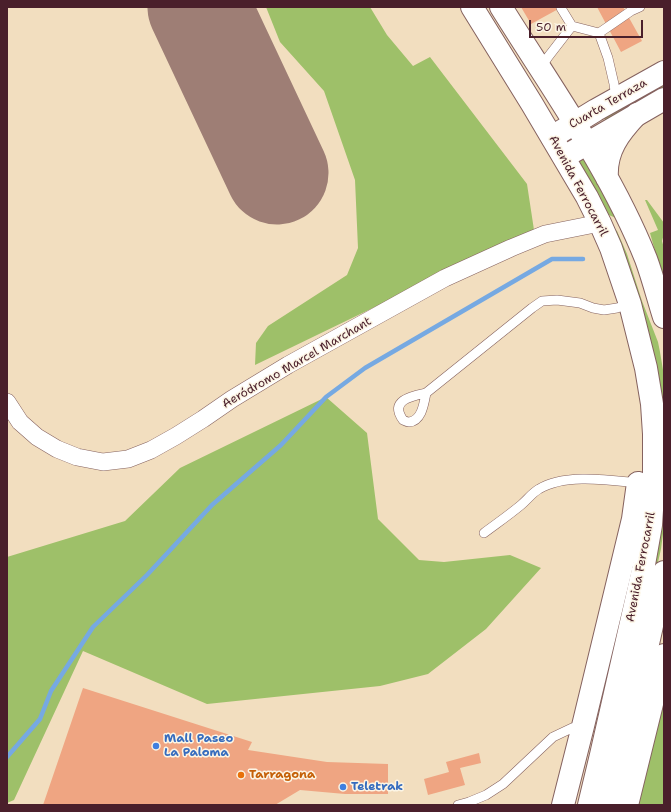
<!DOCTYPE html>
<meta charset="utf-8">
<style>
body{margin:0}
#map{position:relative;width:671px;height:812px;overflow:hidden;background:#f2debf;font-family:"Shantell Sans",sans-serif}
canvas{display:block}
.frame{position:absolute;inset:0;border:8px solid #4a1f2b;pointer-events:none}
.scale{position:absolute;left:529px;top:20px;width:114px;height:18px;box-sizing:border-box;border:2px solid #4a1f2b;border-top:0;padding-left:5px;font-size:12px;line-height:14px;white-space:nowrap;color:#4a1f2b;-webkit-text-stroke:3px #fcf5e5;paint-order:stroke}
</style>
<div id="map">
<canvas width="671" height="812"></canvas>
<div class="frame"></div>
<div class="scale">50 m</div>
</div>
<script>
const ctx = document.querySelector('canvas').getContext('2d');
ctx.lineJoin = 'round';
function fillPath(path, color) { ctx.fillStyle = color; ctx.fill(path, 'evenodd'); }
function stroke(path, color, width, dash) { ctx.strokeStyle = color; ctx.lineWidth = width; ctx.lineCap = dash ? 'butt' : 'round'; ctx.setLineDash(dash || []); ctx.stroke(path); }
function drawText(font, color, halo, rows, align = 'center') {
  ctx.font = font + ' "Shantell Sans",sans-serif'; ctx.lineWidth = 3; ctx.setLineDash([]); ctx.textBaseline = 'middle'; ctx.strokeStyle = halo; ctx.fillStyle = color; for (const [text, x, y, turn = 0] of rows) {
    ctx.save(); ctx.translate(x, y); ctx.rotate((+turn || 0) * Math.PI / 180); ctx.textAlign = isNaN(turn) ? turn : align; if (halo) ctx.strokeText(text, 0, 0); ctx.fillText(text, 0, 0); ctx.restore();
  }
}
fillPath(new Path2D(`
 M266 7H370L387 35 413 66 430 57 527 184 534 230 255 365 256 343 268 326 347 275 358 248 355 180 324 91 280 42Z
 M664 81V90L606 122 603 114Z
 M583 152 616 218 604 213 575 161Z
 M645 200H647L664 223V234L662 241 664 248V278L655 251 650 233 658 230Z
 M614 229 617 231 627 254 642 301 658 342 660 352 664 376V526L661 549 651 593 659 514Z
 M326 397 367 433 378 519 419 560 444 562 510 555 541 568 486 629 428 674 380 686 207 704 83 651 14 800 7 803V557L125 521 180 468Z
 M664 703V805H635L663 707Z`), '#9ec069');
stroke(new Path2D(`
 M7 757 40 719 51 691 93 627 147 575 212 505 281 445 326 397 365 368 552 259H583`), '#76a9e2', 4.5);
stroke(new Path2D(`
 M199 7 277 173`), '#9e7e75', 103);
fillPath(new Path2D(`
 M521 7H562L531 24Z
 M597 7H623L642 41 621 52Z
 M83 688 252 742 248 750 327 762 388 764V794H345L300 790 275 805H43Z
 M479 753 481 763 460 768 465 785 428 795 424 779 449 772 446 762Z`), '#efa582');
const lane = new Path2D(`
 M572 26 599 33 631 11 640 7
 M599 33 608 58 614 84 616 98
 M540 68 548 57 572 26 561 8
 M426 393C424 403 422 421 409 422 407 422 405 421 403 420 389 400 412 396 426 393L532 308 542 301 557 300 580 303 593 308 604 310 617 308 630 304
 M484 533C496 524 509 515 521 505 527 500 532 493 539 489 565 473 609 480 638 483
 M458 805 469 802 486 795 503 784 553 737 572 728 582 726`);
const street = new Path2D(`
 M7 402 20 422 37 437 57 449 77 457 103 462 128 459 151 450 176 436 203 419 232 399 288 365 445 278 511 248 545 234 600 223`);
const secondary = new Path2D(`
 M552 137 596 110 664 72
 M564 157 664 99
 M563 805 583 726 633 519 638 483
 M627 805 664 655`);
const primary = new Path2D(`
 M472 7 532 104 587 197 600 223 611 248 630 304 646 368 652 404 654 434V480L651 525 643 570 601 755 589 805
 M501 7C552 89 610 169 646 259 653 278 658 298 664 317
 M607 178C605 151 619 133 637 114
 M610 805 622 760 664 572`);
stroke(lane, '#85625f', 10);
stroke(street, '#85625f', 18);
stroke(secondary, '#85625f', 24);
stroke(primary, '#85625f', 24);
stroke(lane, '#fff', 9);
stroke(street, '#fff', 17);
stroke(secondary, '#fff', 22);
stroke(primary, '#fff', 22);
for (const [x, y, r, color] of [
 [156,746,4,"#3f7fe0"],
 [241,775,4,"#e8710a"],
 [343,787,4,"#3f7fe0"]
]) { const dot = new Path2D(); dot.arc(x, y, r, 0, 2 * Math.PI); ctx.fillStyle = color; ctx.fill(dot); stroke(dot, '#fcf5e5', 1.5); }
drawText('12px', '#4a1f2b', '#fcf5e5', [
 ["Cuarta Terraza",608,104,-30],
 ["Avenida Ferrocarril",578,186,62],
 ["Aeródromo Marcel Marchant",297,363,-30],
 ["Avenida Ferrocarril",641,567,-79]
]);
drawText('bold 12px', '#366cbe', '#fcf5e5', [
 ["Mall Paseo",164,739],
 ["La Paloma",164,753],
 ["Teletrak",351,787]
], 'left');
drawText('bold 12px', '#c56008', '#fcf5e5', [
 ["Tarragona",249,775]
], 'left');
</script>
